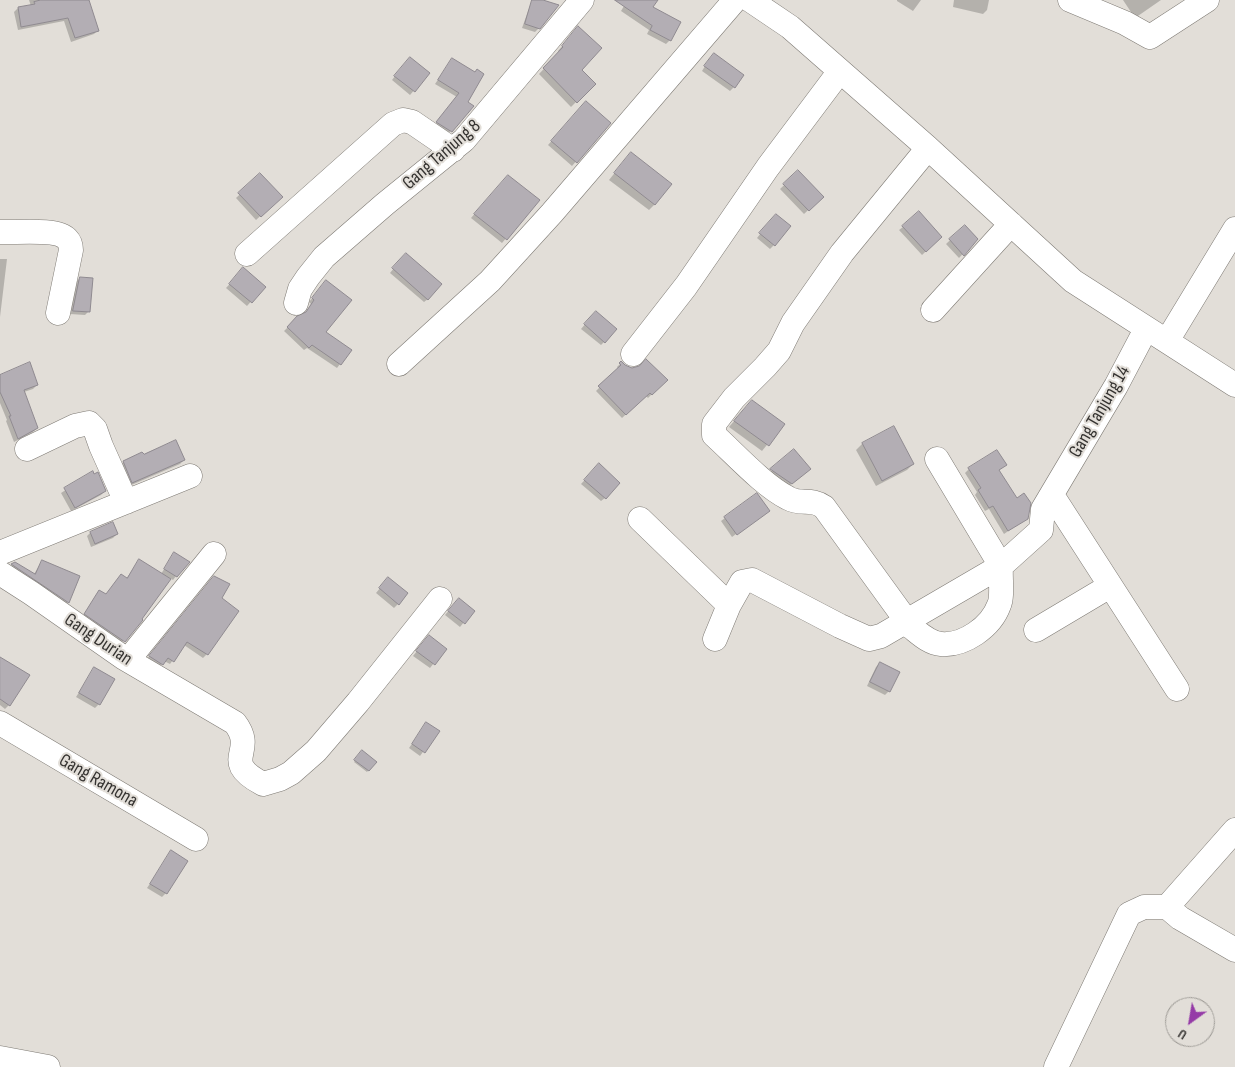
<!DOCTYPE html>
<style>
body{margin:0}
#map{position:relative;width:1235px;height:1067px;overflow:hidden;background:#e2ded8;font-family:"Sofia Sans Condensed",sans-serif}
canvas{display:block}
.north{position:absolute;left:1165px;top:997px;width:50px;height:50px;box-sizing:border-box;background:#e2ded8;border:1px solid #9d9a95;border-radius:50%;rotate:212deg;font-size:14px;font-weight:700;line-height:20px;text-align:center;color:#353331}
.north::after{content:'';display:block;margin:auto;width:18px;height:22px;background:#953ba7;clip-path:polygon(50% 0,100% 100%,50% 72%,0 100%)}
</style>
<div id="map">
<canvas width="1235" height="1067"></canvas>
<div class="north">U</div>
</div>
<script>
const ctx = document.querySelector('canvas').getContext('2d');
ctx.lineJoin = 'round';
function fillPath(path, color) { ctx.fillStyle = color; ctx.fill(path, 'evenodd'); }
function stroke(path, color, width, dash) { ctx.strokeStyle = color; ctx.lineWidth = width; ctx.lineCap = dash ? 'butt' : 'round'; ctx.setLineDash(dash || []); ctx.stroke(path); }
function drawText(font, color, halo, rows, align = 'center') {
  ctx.font = font + ' "Sofia Sans Condensed",sans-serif'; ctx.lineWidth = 4; ctx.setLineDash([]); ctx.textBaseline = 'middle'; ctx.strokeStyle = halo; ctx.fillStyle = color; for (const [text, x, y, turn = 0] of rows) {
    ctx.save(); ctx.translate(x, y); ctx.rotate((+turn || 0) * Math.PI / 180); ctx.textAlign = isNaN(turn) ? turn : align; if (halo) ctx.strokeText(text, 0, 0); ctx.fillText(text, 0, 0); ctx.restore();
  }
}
fillPath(new Path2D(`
 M29 0H87L98 30 94 34 71 42 64 21 18 30 14 12 18 8 31 6Z
 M532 0H539V28L535 32 522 28Z
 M614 0H653L651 7 670 40 666 44 647 34 649 30 621 11 624 6Z
 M897 0H921L913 11 897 1Z
 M954 0H989L987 10 983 14 953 7Z
 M1123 0H1161L1135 18Z
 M573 33 581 70 594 84 571 107 539 74 559 53 558 51Z
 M710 58 734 87 730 91 702 71Z
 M452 59 466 102 472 107 447 135 434 126 457 97 435 84Z
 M406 62 429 73 410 95 392 80Z
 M582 107 609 123 572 166 548 145Z
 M625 160 655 204 649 210 609 180Z
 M798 172 822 197 804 214 780 189Z
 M260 175 281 197 256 220 236 198Z
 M491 195 538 200 502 243 471 218Z
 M772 219 774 245 770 249 757 238Z
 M965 226 977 239 959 258 946 244Z
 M903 227 941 237 922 255 899 230Z
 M402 258 428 299 424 302 390 273Z
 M0 259H7L0 317Z
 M240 273 264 287 247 306 226 288Z
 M80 278 89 311 85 315 70 314 76 282Z
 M323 285 324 333 340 364 337 368 307 348 304 350 284 331 298 317 304 315 311 304 309 302Z
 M592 316 604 342 601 345 581 329Z
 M621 363 624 366 666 380 648 398 646 396 622 418 596 391 618 369 617 367Z
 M0 376 37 385 33 389 24 392 37 428 33 432 14 442 6 421 7 420 0 403Z
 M746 407 783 425 762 451 729 427Z
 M893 427 913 464 907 470 876 486 856 450 862 444Z
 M792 453 805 472 788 487 768 474Z
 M184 460 180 464 129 486 120 466 123 462Z
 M1005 465 998 471 1027 518 1004 534 989 509 985 511 975 495 977 492 965 473 969 469Z
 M595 469 605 498 601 501 581 484Z
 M92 473 105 491 101 495 71 511 61 493Z
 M766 512 732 537 721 521 725 518Z
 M90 533 117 534 113 538 91 547 87 536Z
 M171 558 176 576 173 580 170 578 120 645 82 618 99 591 105 595 126 579 139 561 161 574Z
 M42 561 68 602 64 606 8 568 15 563 34 574Z
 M211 581 220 598 237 612 207 654 203 658 184 645 170 664 164 661 159 668 146 660Z
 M385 582 398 604 394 608 376 593Z
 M455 603 473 611 460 627 445 615Z
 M425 641 445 649 430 668 413 656Z
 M0 659 9 705 5 709 0 705Z
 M880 663 889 691 885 695 867 686 876 667Z
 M94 669 99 704 95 708 76 697Z
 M423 728 438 731 420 756 409 748Z
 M362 752 375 762 367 772 354 762Z
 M171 852 166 893 162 897 147 888Z`), '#0003');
const building = new Path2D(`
 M41 0H89L99 31 75 38 68 18 21 27 18 7 35 4 34 2Z
 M532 0H543L559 5 540 29 525 24Z
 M615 0H658L653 7 681 22 671 41 650 30 652 26Z
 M578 26 602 48 582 70 596 84 577 103 543 68 563 47 562 46Z
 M714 53 744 75 735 88 704 66Z
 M410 57 430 73 415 92 394 76Z
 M452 58 475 72 477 69 484 74 468 102 474 106 452 132 436 122 459 93 438 80Z
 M586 101 611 123 577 163 551 141Z
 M631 152 672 184 655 205 614 173Z
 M798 170 824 197 809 211 783 184Z
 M260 173 283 197 261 217 238 193Z
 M508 175 540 200 507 240 474 214Z
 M919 211 942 237 926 252 902 226Z
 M776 214 791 226 775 246 759 233Z
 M965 225 978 239 964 256 949 239Z
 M406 253 442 284 428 300 392 268Z
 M243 267 266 287 252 303 229 284Z
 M80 277 93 278 90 312 73 311Z
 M326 280 352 300 326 332 352 350 341 365 312 345 309 348 287 327 297 316 306 312 314 300 312 298Z
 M596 311 617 329 605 343 584 324Z
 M646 359 668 380 652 395 650 393 626 415 598 386 621 365 619 363 621 361 625 365 632 368 639 366Z
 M30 362 38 385 24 390 38 428 18 439 9 416H11L0 392V375Z
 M752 400 785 424 769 446 734 421Z
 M894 426 914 464 882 481 862 443Z
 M176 440 185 460 132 483 123 461 142 452 144 454Z
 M794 449 811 469 792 484 770 469Z
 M997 450 1007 465 999 470 1017 498 1024 493 1031 503 1028 519 1008 531 993 506 989 508 978 490 981 488 968 468Z
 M599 463 620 483 606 499 584 480Z
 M93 471 94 474 98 472 106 491 75 508 64 488Z
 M757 493 770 511 737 535 724 517Z
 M113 522 118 534 95 544 90 532Z
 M174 552 190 562 177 577 164 569Z
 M139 559 171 579 142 619 143 620 125 642 84 614 99 590 106 594 121 574 127 578Z
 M42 560 80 576 69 603 11 564 15 562 35 574Z
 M214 576 230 584 222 598 239 611 208 655 187 642 174 662 168 658 163 665 149 656Z
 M388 577 408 593 399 605 379 588Z
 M459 598 475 611 465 624 448 611Z
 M429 635 447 649 435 665 416 651Z
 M0 657 30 675 10 706 0 699Z
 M880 662 900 672 890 692 870 682Z
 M94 667 115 679 100 705 79 693Z
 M426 722 440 731 425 753 412 744Z
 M362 750 377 762 369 771 354 760Z
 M171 850 188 861 167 894 150 884Z`);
fillPath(building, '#b3aeb4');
stroke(building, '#8f8a90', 1);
const minor = new Path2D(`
 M750 0 790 27 928 148 1073 281 1235 385
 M1070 0 1125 23 1150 37 1207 0
 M928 148 842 253 793 323 779 351 765 367 734 398 714 424V435C735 454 764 486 788 498 802 506 810 497 824 507L911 627C920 634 929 643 941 644 964 646 991 627 999 605 1003 597 1000 576 1001 566L1041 530 1043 509 1116 386 1146 329
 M0 232C15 233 57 228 67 239 70 242 71 246 71 250L58 313
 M247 254 393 124 403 120 412 122 453 150
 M296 303 300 289 308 277 324 257 385 204 464 140 582 0
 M933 310 1011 224
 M1167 341 1235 229
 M633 354 686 286 768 167 840 71
 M399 364 490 281 552 213 735 0
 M27 449 75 426 89 423 95 429 101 446 126 502
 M1052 495 1177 689
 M640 519 729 605
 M0 553 190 476
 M0 573 31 593 124 658 235 723C258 753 218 760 263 784L280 779 291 773 316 751 358 702 440 599
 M1036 630 1110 586
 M715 639 729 605 742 582 752 580 840 626 869 639 881 636 1001 566 937 459
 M128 660 214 554
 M0 723 196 839
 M1167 907 1235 830
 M0 1058 48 1067
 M1056 1067 1129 914 1144 907H1167L1180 918 1235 950`);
stroke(minor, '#7e7a74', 25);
stroke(minor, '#fff', 24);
drawText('19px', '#353331', '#e2ded8', [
 ["Gang Tanjung 8",442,155,-41],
 ["Gang Tanjung 14",1100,412,-60],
 ["Gang Durian",98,640,34],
 ["Gang Ramona",98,781,30]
]);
</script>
